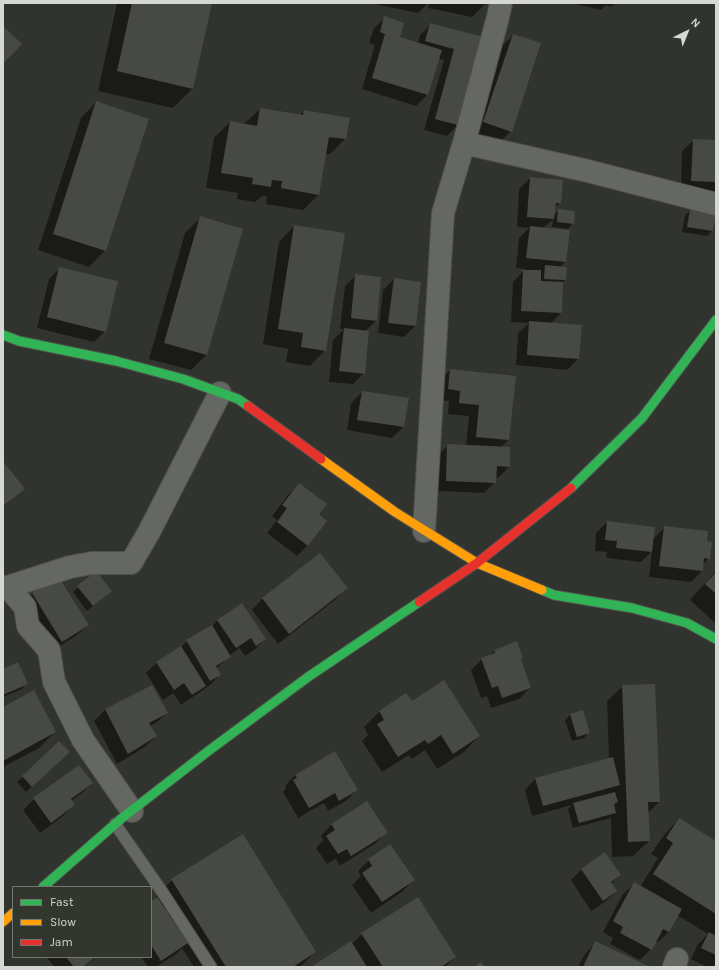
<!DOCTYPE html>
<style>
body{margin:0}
#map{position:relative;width:719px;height:970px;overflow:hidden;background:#31342e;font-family:Karla,sans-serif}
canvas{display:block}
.frame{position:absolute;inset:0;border:4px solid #d6d9d3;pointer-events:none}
.legend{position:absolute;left:12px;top:886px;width:140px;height:72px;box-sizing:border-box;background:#32362c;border:1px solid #74776f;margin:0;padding:5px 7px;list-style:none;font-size:12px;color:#d6d9d3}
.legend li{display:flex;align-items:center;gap:8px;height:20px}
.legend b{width:20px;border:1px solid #74776f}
.north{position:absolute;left:667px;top:12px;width:40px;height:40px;-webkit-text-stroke:3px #32362c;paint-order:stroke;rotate:43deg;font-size:11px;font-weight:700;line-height:16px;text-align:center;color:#d6d9d3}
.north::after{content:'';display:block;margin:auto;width:14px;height:18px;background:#d6d9d3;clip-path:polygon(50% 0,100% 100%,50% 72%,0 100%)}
</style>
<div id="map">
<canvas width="719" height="970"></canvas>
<div class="frame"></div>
<ul class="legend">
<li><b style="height:5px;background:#30b455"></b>Fast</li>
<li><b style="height:5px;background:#ff9f0a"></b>Slow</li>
<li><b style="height:5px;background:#e5322d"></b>Jam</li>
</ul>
<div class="north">N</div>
</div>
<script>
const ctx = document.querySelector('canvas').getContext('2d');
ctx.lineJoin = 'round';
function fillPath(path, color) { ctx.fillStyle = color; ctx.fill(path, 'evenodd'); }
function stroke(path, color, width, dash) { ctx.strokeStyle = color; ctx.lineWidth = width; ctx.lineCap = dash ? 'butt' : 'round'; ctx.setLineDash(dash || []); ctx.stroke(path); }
fillPath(new Path2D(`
 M117 3H211L192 89 173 108 98 91Z
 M369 3H428L418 13Z
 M429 3H486L472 17 428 8Z
 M570 3H615L611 7 606 5 601 10Z
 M385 18 398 37 418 43 420 35 431 24 481 38 458 125 447 136 424 130 444 60 438 59 427 95 416 106 362 89 375 45 369 43 374 28Z
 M513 35 511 131 500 142 473 133 502 46Z
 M96 102 148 120 105 251 89 267 38 250 81 118Z
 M260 109 300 115 304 111 345 139 330 154H325L318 195 303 210 266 204 267 196H262L255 202 237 199 238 193 206 188 214 138 230 122 244 124Z
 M693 141H716V193L681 192 682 151Z
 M530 178 560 202 554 209V215L559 210 573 223 568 229 552 227 553 219 543 228 565 262 560 267 565 280 562 283 561 313 550 324 578 359 567 370 516 365 518 333 529 323 511 322 513 282 525 269 516 268 519 238 529 228 517 227 519 189Z
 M691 210 712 231 707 236 682 232 685 215Z
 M200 218 242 229 206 355 191 370 149 359 185 233Z
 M294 226 325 350 310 366 286 362 288 349 263 344 279 242Z
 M60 268 105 331 94 342 37 328 49 279Z
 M356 275 376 321 365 331 364 373 353 384 329 382 333 340 344 329H340L345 286Z
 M394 279 420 282 415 326 404 337 378 333 383 290Z
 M450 370 508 440 501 447 509 467 498 478H495V482L484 493 436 491 437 456 448 445 466 446 469 416 448 414 449 401 437 400 439 381Z
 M362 392 408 399 403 427 392 438 347 430 351 403Z
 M3 463 23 489 3 507Z
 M299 484 318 515 308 545 297 556 267 533 277 520 272 516 288 495Z
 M607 522 653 539 665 527 706 542 709 558 702 565V571L691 582 649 577 652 551 641 562 606 558 607 552 595 551 596 533Z
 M320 554 346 588 336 599 278 644 252 610 262 599Z
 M716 571V624L690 600Z
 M78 587 105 596 87 611 73 592Z
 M33 593 88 625 77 635 51 652 22 604Z
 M218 620 265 639 254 650 245 656 239 648 229 656V657L216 669 220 675 209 686 181 705 173 693 163 700 146 673 157 662 181 647 187 641 212 626Z
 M495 650 522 658 520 660 530 688 519 699 491 708 487 696 481 698 471 670 482 659 488 657Z
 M3 671 27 683 22 689 3 697Z
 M623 686 659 802 648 813 649 841 633 856 612 857 611 818 573 828 568 809 572 805 532 816 525 790 535 779 609 759 607 701Z
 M151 687 167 713 156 723 150 726 156 736 145 747 117 764 94 721 105 710Z
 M406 695 411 703 479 736 464 752 437 769 425 750 412 759 409 755 382 772 362 741 368 735 364 727 379 712Z
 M3 708 55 732 39 748 3 767Z
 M582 712 589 732 584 738 572 741 565 720 570 715Z
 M59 742 69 752 26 792 17 782Z
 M295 775 356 790 346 801 328 811 324 803 298 818 283 792 286 788 285 786Z
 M92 783 81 794 71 801 74 805 63 816 40 833 23 810 34 799Z
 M367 802 386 832 376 843 340 866 336 859 327 864 316 848 323 840 321 836 331 825Z
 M679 819 716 842V967H707L691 959 698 944 708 934 677 915 669 932 658 942 655 941 651 949 640 960 610 944 613 938 603 932 623 894 634 884 640 887 658 858 651 854 664 835Z
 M369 860 413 880 403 891 371 913 352 885 361 876 358 871Z
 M581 870 620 875 611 884 616 891 605 902 591 911 571 880Z
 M172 880 315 952 300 967H194L182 948 176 954 156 967H148L141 957H151V902Z
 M417 898 455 957 445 967H313L352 944 362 934Z
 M595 943 648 967H578L585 954Z
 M46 957H96L84 967H55Z`), '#0007');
fillPath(new Path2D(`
 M132 3H212L193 89 117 71Z
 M384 16 404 23 400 37 442 50 428 95 372 78 385 34 380 32Z
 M430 23 483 37 458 125 435 119 454 49 425 41Z
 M3 26 22 44 3 64Z
 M513 34 541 43 512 132 483 122Z
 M96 101 149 119 106 251 53 234Z
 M260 108 303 115 304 110 350 118 346 139 329 137 319 195 281 188 282 181 272 180 271 187 252 184 253 178 221 173 230 121 257 126Z
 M693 139 716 140V182L691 181Z
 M530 177 563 180 561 203H556L554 219 527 217Z
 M558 209 575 211 574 224 557 222Z
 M690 209 716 213 713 231 687 227Z
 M200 216 243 229 207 355 164 343Z
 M294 225 345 233 326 351 301 347 303 333 278 329Z
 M530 226 570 230 566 262 526 258Z
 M545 265 567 267 566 280 544 279Z
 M59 267 118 281 106 332 47 317Z
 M523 270H541V281L563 282 562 313 521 311Z
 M355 274 381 277 377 321 351 318Z
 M394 278 421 282 416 326 388 323Z
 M529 321 582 325 579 359 527 355Z
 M344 328 369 331 365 374 339 371Z
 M450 369 516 376 509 440 476 437 479 405 459 403 460 391 448 389Z
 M362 391 409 398 404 427 357 420Z
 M447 444 510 447V467L497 466 496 483 446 481Z
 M3 461 25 489 3 506Z
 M299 483 327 504 319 514 327 521 308 546 277 522 287 508 282 505Z
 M607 521 655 527 652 552 616 548 617 541 605 540Z
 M664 526 708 531 707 541 712 542 710 559 704 558 703 571 659 566Z
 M320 553 348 588 289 634 262 598Z
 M96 571 112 591 93 606 77 586Z
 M716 572V594L705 584Z
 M58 576 89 625 62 642 32 593Z
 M242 603 266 639 256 646 251 638 236 648 217 620Z
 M212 625 231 657 216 666 221 675 210 681 186 640Z
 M517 641 523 658 521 659 531 688 502 698 498 686 492 688 481 658 495 653 494 650Z
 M181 646 206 686 192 695 184 683 174 690 156 662Z
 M18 662 28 684 3 695V669Z
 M444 680 480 736 453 754 441 735 428 744 425 740 398 757 377 724 384 720 379 711 406 693 412 701Z
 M655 684 660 802H648L650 841 628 842 622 685Z
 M152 685 168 713 149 723 157 736 128 754 105 709Z
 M34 690 56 732 3 761V707Z
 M583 710 590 733 577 737 570 714Z
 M59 741 70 752 32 787 22 776Z
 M335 751 358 790 339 801 335 793 309 808 293 780 297 778 295 775Z
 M613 757 620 785 543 806 535 778Z
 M79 765 93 783 71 799 75 805 51 823 33 798Z
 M615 792 618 802 614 804 616 813 579 823 573 803Z
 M367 801 388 833 351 856 347 849 338 854 326 836 335 830 331 824Z
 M679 818 716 841V914L653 874 673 843 666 838Z
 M243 834 316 952 293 967H226L171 879Z
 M390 844 415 880 382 902 362 873 372 866 368 859Z
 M605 852 621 875 611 882 617 891 603 901 581 869Z
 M634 882 682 909 669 932 663 929 652 950 620 933 623 927 613 921Z
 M157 897 188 943 161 961 151 945V901Z
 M418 897 456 957 441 967H383L361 933Z
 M709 932 716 936V955L701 948Z
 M351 941 367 967H311Z
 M595 941 650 967H583Z
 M66 957H95L83 967H74Z
 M481 962 485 967H474Z`), '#474944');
const lane = new Path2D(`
 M115 824 161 890 211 967`);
const street = new Path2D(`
 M464 143 588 171 716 204
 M424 531 443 213 464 143 498 17 501 3
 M3 587H8L70 567 92 563H131L149 532 220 393
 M8 587 25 607 28 626 49 650 54 682 83 740 132 811
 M674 967 677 959`);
const fast = new Path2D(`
 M3 335 19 341 116 361 183 379 238 399 248 406
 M571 488 642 418 716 320
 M542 590 554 595 632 608 687 623 716 639
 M43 887 122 818 207 752 308 677 419 602`);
const slow = new Path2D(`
 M321 459 395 512 477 563 542 590
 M3 922 13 913`);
const jam = new Path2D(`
 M248 406 321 459
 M419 602 477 563 571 488`);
stroke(lane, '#4f514c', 13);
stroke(street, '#4f514c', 24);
stroke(fast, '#4f514c', 11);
stroke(slow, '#4f514c', 11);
stroke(jam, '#4f514c', 11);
stroke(lane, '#656763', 11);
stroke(street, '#656763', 22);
stroke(fast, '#30b455', 9);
stroke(slow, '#ff9f0a', 9);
stroke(jam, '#e5322d', 9);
</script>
